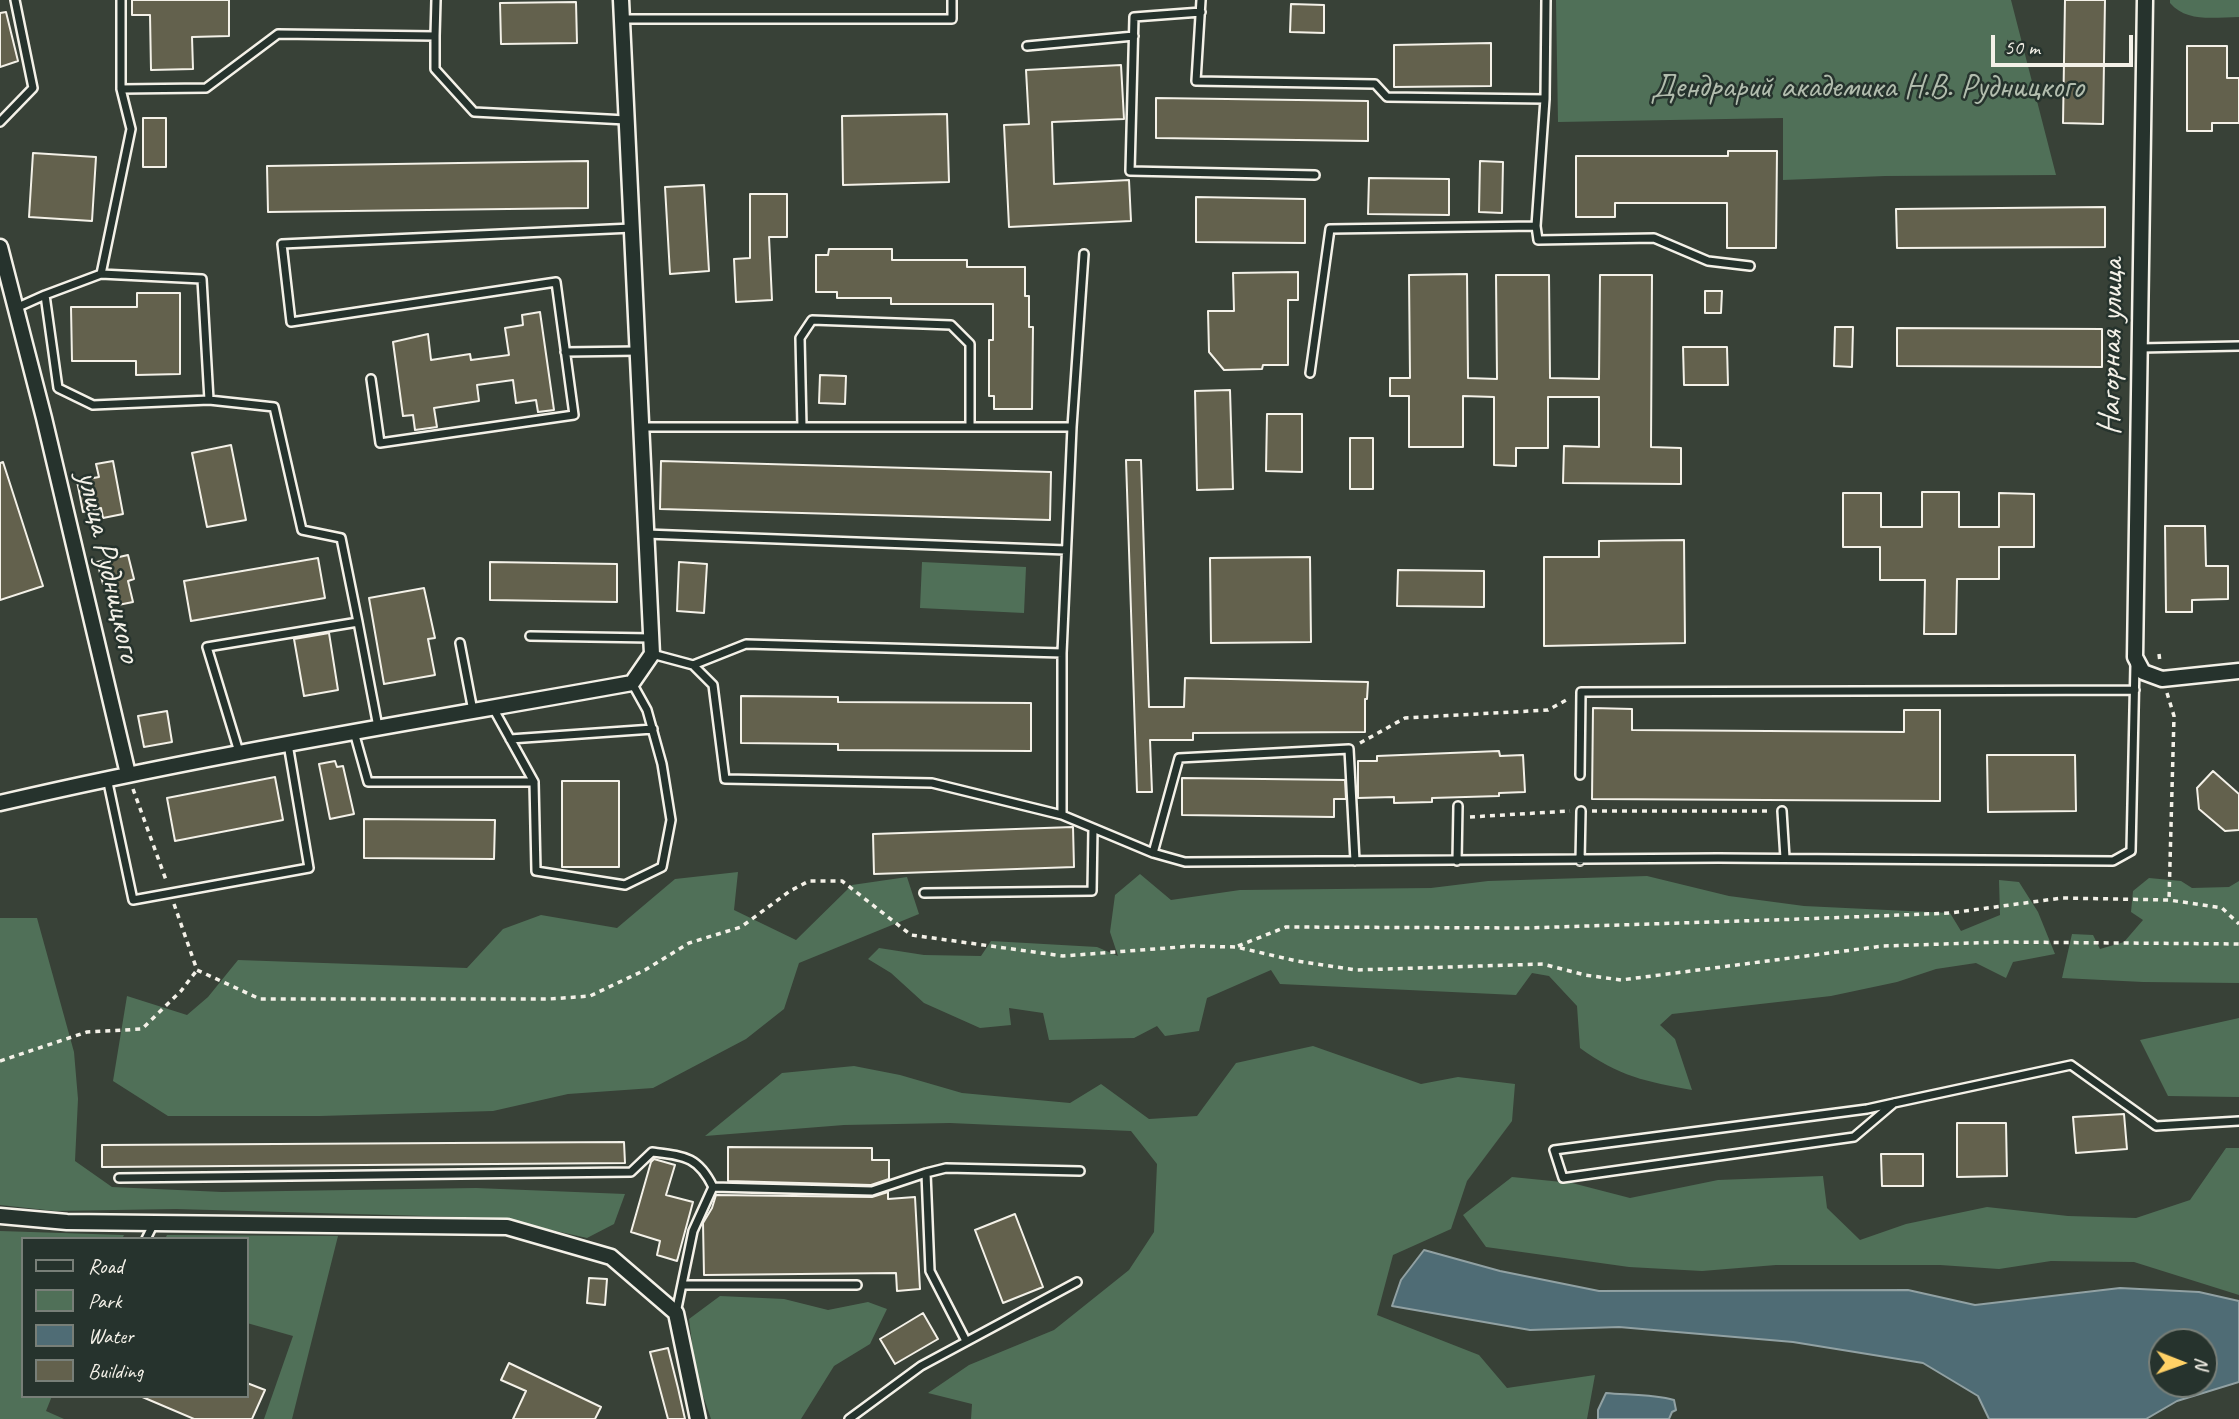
<!DOCTYPE html>
<meta charset="utf-8">
<style>
body{margin:0}
#map{position:relative;width:2239px;height:1419px;overflow:hidden;background:#384137;font-family:Caveat,sans-serif}
canvas{display:block}
.legend{position:absolute;left:21px;top:1237px;width:228px;height:161px;box-sizing:border-box;background:#26332d;border:2px solid #787f78;margin:0;padding:9px 12px;list-style:none;font-size:21px;color:#f4f1e8}
.legend li{display:flex;align-items:center;gap:14px;height:35px}
.legend b{width:35px;border:2px solid #787f78}
.north{position:absolute;left:2148px;top:1328px;width:70px;height:70px;box-sizing:border-box;background:#26332d;border:2px solid #787f78;border-radius:50%;rotate:91deg;font-size:19px;font-weight:700;line-height:28px;text-align:center;color:#f4f1e8}
.north::after{content:'';display:block;margin:auto;width:24px;height:32px;background:#ffd166;clip-path:polygon(50% 0,100% 100%,50% 72%,0 100%)}
.scale{position:absolute;left:1991px;top:35px;width:142px;height:32px;box-sizing:border-box;border:4px solid #f4f1e8;border-top:0;padding-left:9px;font-size:21px;line-height:24px;white-space:nowrap;color:#f4f1e8;-webkit-text-stroke:5px #26332d;paint-order:stroke}
</style>
<div id="map">
<canvas width="2239" height="1419"></canvas>
<ul class="legend">
<li><b style="height:9px;background:#26332d"></b>Road</li>
<li><b style="height:19px;background:#507058"></b>Park</li>
<li><b style="height:19px;background:#4f6c75"></b>Water</li>
<li><b style="height:19px;background:#63614d"></b>Building</li>
</ul>
<div class="north">N</div>
<div class="scale">50 m</div>
</div>
<script>
const ctx = document.querySelector('canvas').getContext('2d');
ctx.lineJoin = 'round';
function fillPath(path, color) { ctx.fillStyle = color; ctx.fill(path, 'evenodd'); }
function stroke(path, color, width, dash) { ctx.strokeStyle = color; ctx.lineWidth = width; ctx.lineCap = dash ? 'butt' : 'round'; ctx.setLineDash(dash || []); ctx.stroke(path); }
function drawText(font, color, halo, rows, align = 'center') {
  ctx.font = font + ' Caveat,sans-serif'; ctx.lineWidth = 5; ctx.setLineDash([]); ctx.textBaseline = 'middle'; ctx.strokeStyle = halo; ctx.fillStyle = color; for (const [text, x, y, turn = 0] of rows) {
    ctx.save(); ctx.translate(x, y); ctx.rotate((+turn || 0) * Math.PI / 180); ctx.textAlign = isNaN(turn) ? turn : align; if (halo) ctx.strokeText(text, 0, 0); ctx.fillText(text, 0, 0); ctx.restore();
  }
}
fillPath(new Path2D(`
 M1556 0H2011L2056 175 1885 176 1783 180V118L1558 122Z
 M2170 0H2239V17C2215 17 2187 23 2170 3Z
 M922 562 1026 567 1024 613 920 608Z
 M738 872 734 910 796 940 852 885 907 877 919 914 799 963 784 1009 746 1039 653 1088 568 1094 493 1111 320 1116H168L113 1081 127 996 187 1015 208 997 238 960 467 968 503 929 541 915 617 928 675 879Z
 M1140 874 1171 900 1240 890 1431 888 1488 881 1647 876 1729 896 1804 906 1950 913 1961 931 2000 915 1999 880 2019 882 2038 912 2055 954 2013 962 2006 978 1976 963 1936 969 1897 982 1831 996 1672 1014 1660 1025 1675 1039 1692 1090C1647 1082 1618 1076 1580 1048L1577 1006 1549 976 1532 973 1516 995 1280 984 1271 970 1207 998 1199 1031 1165 1036 1157 1026 1134 1038 1049 1040 1043 1013 1009 1008 1011 1025 980 1028 924 1003 891 973 868 959 879 948 924 955 981 956 991 941 1097 947 1118 956 1110 932 1115 895Z
 M2149 878 2181 881 2192 888 2229 887 2239 881V983L2143 982 2062 978 2072 934 2093 935 2100 949 2124 942 2143 920 2131 912 2133 891Z
 M0 918H37L74 1052 78 1099 75 1161 112 1187 222 1192 476 1188 625 1194 614 1224 587 1238 498 1218 176 1209 55 1211 0 1205Z
 M2239 1018V1097L2168 1096 2140 1040Z
 M1313 1046 1421 1084 1458 1077 1515 1084 1512 1121 1467 1181 1451 1229 1393 1255 1377 1315 1479 1355 1507 1388 1595 1375 1587 1419H971L972 1404 928 1393 969 1365 1054 1330 1129 1270 1154 1232 1157 1164 1131 1131 950 1123 844 1125 705 1136 782 1073 854 1066 900 1075 962 1093 1070 1103 1101 1084 1149 1119 1197 1116 1236 1063Z
 M2226 1148H2239V1295L2134 1262 2051 1261 1999 1269 1940 1265H1776L1702 1271 1629 1267 1486 1247 1463 1215 1512 1177 1572 1183 1630 1198 1718 1180 1823 1176 1827 1208 1860 1240 1906 1224 1987 1207 2068 1216 2136 1218 2190 1200Z
 M0 1231 124 1235 122 1239H23V1396H52L46 1411 64 1419H0Z
 M167 1235 338 1236 292 1419H264L293 1336 247 1323V1239H165Z
 M720 1296 784 1299 828 1310 868 1302 887 1309 870 1344 834 1366 801 1419H711L696 1375 689 1319Z`), '#507058');
const water = new Path2D(`
 M1424 1250 1500 1271 1599 1291 1908 1290 1975 1305 2120 1288 2199 1292 2239 1301V1382L2177 1401 2146 1419H1989L1978 1396 1923 1363 1793 1342 1619 1327 1530 1330 1392 1306 1401 1280ZM2162 1342H2204V1384H2162Z
 M1606 1393C1627 1395 1653 1394 1674 1400L1676 1410 1672 1412 1669 1419H1598V1410Z`);
fillPath(water, '#4f6c75');
stroke(water, '#91a1a3', 2);
const building = new Path2D(`
 M132 0H229V36L192 37 193 69 151 70 150 15H132Z
 M2065 0H2105L2103 124 2063 123Z
 M576 2 577 43 501 44 500 3Z
 M1291 4 1324 5V33L1290 32Z
 M6 12 18 61 0 67V13Z
 M1491 43V86L1394 87V45Z
 M2187 46H2227V78H2239V123H2212V131H2187Z
 M1121 65 1124 119 1052 122 1054 184 1129 180 1131 221 1009 227 1004 125 1029 124 1026 70Z
 M1156 98 1368 101V141L1156 138Z
 M947 114 949 182 843 185 842 116Z
 M143 118H166V167H143Z
 M1728 151H1777L1776 248H1727V203H1615V217H1576V156H1728Z
 M33 153 96 157 92 221 29 217Z
 M588 161V208L268 212 267 166Z
 M1480 161 1503 162 1502 213 1479 212Z
 M1369 178 1449 179V215L1368 214Z
 M704 185 709 271 670 274 665 187Z
 M750 194H787V237H769L772 300 736 302 734 259 750 258Z
 M1196 197 1305 199V243L1196 242Z
 M2105 207V247L1897 248 1896 209Z
 M829 249H892V260H967V267H1025V296H1029V327H1033L1032 409H994V396H989V340H993V304H891V298H837V292H816V255H828Z
 M1298 272V300H1288V365H1263L1262 369 1224 370 1209 352 1208 311H1234L1233 273Z
 M1467 274 1468 378 1497 379 1496 275H1549L1550 378 1599 379 1600 275H1652L1651 447 1681 448V484L1563 483 1564 446 1599 447V397H1548V448H1516V466L1494 465V397L1463 396V447H1409V396H1390V378H1410L1409 275Z
 M1705 291H1722L1721 313H1705Z
 M137 293H180V374L136 375V361H72L71 307H137Z
 M540 312 554 410 538 412 536 400 516 403 513 380 477 385 479 401 434 408 437 427 415 430 413 415 403 416 393 342 428 334 431 360 470 354 471 360 509 355 505 328 523 325 522 315Z
 M1835 327H1853L1852 367 1834 366Z
 M1897 328 2102 329V367L1897 366Z
 M1683 347H1727L1728 385H1684Z
 M820 375 846 376 845 404 819 403Z
 M1230 390 1233 489 1197 490 1195 391Z
 M1267 414H1302V472L1266 471Z
 M1350 438H1373V489H1350Z
 M231 445 246 520 207 527 192 453Z
 M1126 460H1141L1149 707H1184L1185 678 1368 682 1367 699H1365V732L1193 733V740H1150L1152 792H1137Z
 M113 461 123 514 103 518 101 508 83 512 77 481 99 477 96 464Z
 M661 461 1051 472 1050 520 660 509Z
 M3 462 43 586 0 600V463Z
 M1922 492H1959V527H1999V493L2034 494V547H1999V579H1957L1956 634H1924L1925 580H1880V547H1843V493H1881V527H1922Z
 M2165 526H2205L2206 566H2228V599L2192 600V612H2166Z
 M1684 540 1685 643 1544 646V557H1599V541Z
 M128 555 134 579 128 581 133 602 118 605 112 582 103 584 97 562Z
 M1310 557 1311 642 1211 643 1210 558Z
 M318 558 325 598 191 621 184 581Z
 M490 562 617 564V602L490 600Z
 M679 562 707 564 704 613 677 611Z
 M1398 570 1484 571V607L1397 606Z
 M424 588 435 638 428 639 435 675 384 684 369 598Z
 M329 633 338 690 304 696 294 639Z
 M741 696 838 697V702L1031 703V751L838 750V744L741 743Z
 M1593 708 1632 709V730L1904 732V710H1940V801L1592 799Z
 M167 711 172 742 144 747 138 716Z
 M1499 751 1500 756 1523 755 1525 792 1499 793V796L1432 798V802L1394 803V797L1358 798V761H1377V756Z
 M1987 755H2075L2076 811 1988 812Z
 M335 761 337 767 343 766 354 814 330 819 319 764Z
 M2213 771 2239 794V830L2225 831 2199 809 2197 788Z
 M275 777 283 820 175 841 167 798Z
 M1182 778 1345 780 1346 799H1334V817L1182 815Z
 M562 781H619V867H562Z
 M364 819 495 820 494 859 364 858Z
 M1073 827 1074 867 874 874 873 834Z
 M2124 1114 2127 1149 2076 1153 2073 1117Z
 M1957 1123H2006L2007 1176 1957 1177Z
 M624 1142 625 1163 102 1167V1145Z
 M728 1147 872 1148V1160H889V1179L871 1185 728 1181Z
 M1881 1154H1923V1186H1882Z
 M654 1159 675 1165 666 1195 693 1202 677 1261 657 1255 660 1241 631 1232 651 1162Z
 M888 1192V1199L915 1197 920 1289 897 1291 896 1273 704 1275 703 1223 712 1208 716 1195 872 1197Z
 M1015 1214 1043 1287 1003 1303 975 1230Z
 M589 1278 607 1279 605 1305 587 1303Z
 M923 1313 938 1339 895 1364 880 1339Z
 M668 1348 678 1388 685 1419H668L650 1352Z
 M509 1363 601 1407 595 1419H513L526 1391 501 1380Z
 M247 1383 265 1390 252 1419H194L140 1396H247Z`);
fillPath(building, '#63614d');
stroke(building, '#f4f1e8', 2);
const lane = new Path2D(`
 M121 0V89L206 88 278 34 435 36V69L474 112 626 120
 M1201 0 1196 81 1375 84 1387 97 1545 99 1546 0
 M1201 12 1134 17 1130 171 1315 175
 M623 19H952V0
 M435 36 436 0
 M1027 46 1134 36
 M121 89 131 129 101 274 202 279 209 400
 M1545 99 1536 226 1538 240 1654 238 1708 261 1750 266
 M0 122 33 88 15 0
 M101 274 45 295 58 388 93 405 209 400 274 407 302 530 341 538 358 622 207 647 239 752
 M16 308 45 295
 M2140 348 2239 346
 M565 352 638 351
 M1310 373 1330 229 1536 226
 M371 379 380 443 574 415 556 282 291 322 282 244 632 228
 M642 427H1072L1062 653V815L1153 853 1185 862 1718 858 2113 861 2131 851 2135 664
 M802 427 800 338 812 320 951 325 970 344V427
 M1072 427 1084 254
 M646 534 1066 550
 M358 622 378 727
 M530 636 651 638
 M460 643 473 711
 M652 654 693 665 713 685 725 779 932 783 1062 815
 M693 665 746 644 1062 653
 M493 708 534 782
 M354 732 368 782H534L536 871 625 885 662 867 671 820 662 764 647 710 632 683
 M510 739 653 729
 M1580 775 1581 692 2135 690
 M107 778 133 900 309 868 288 744
 M1782 811 1785 858
 M1153 853 1179 758 1349 749 1355 861
 M1457 861 1458 806
 M1580 861 1581 811
 M924 893 1092 891 1093 828
 M1894 1103 1854 1137 1563 1178 1554 1150 1867 1109 1894 1103 2071 1065 2156 1126 2239 1121
 M119 1178 631 1172 652 1152C684 1156 698 1156 713 1187
 M146 1239 154 1223
 M682 1285H857
 M676 1313 693 1231 713 1187 872 1191 926 1173
 M966 1341 930 1271 926 1173 946 1168 1080 1171
 M849 1419 921 1366 1077 1282`);
const street = new Path2D(`
 M2145 0 2135 657 2143 672 2162 679 2239 671
 M0 247 44 418 128 774
 M0 803C209 754 421 721 632 683L652 654 621 0
 M0 1216 67 1222 507 1227 611 1257 676 1313 698 1419`);
stroke(lane, '#f4f1e8', 12);
stroke(street, '#f4f1e8', 19);
stroke(new Path2D(`
 M2159 654 2160 662
 M2167 693 2174 716 2169 900
 M1360 743 1405 718 1548 710 1570 698
 M133 789 166 880
 M1592 811H1770
 M1470 817 1570 811
 M174 904 197 970 260 999H549L590 996 645 970 689 943 741 927 790 891 809 881H842L911 935 1063 956 1193 946 1236 947 1297 961 1356 970 1543 964 1585 975 1621 980 1883 946 2002 942 2239 944
 M1238 946 1286 927 1527 928 1801 919 1950 913 2062 898 2169 900 2222 908 2239 924
 M0 1061 87 1032 142 1029 181 991 197 970`), '#f4f1e8', 3.5, [5, 5]);
stroke(lane, '#26332d', 7);
stroke(street, '#26332d', 14);
drawText('33px', '#b2bdae', '#26332d', [
 ["Дендрарий академика Н.В. Рудницкого",1867,88]
]);
drawText('33px', '#f4f1e8', '#26332d', [
 ["Нагорная улица",2112,347,-89],
 ["улица Рудницкого",108,567,77]
]);
</script>
